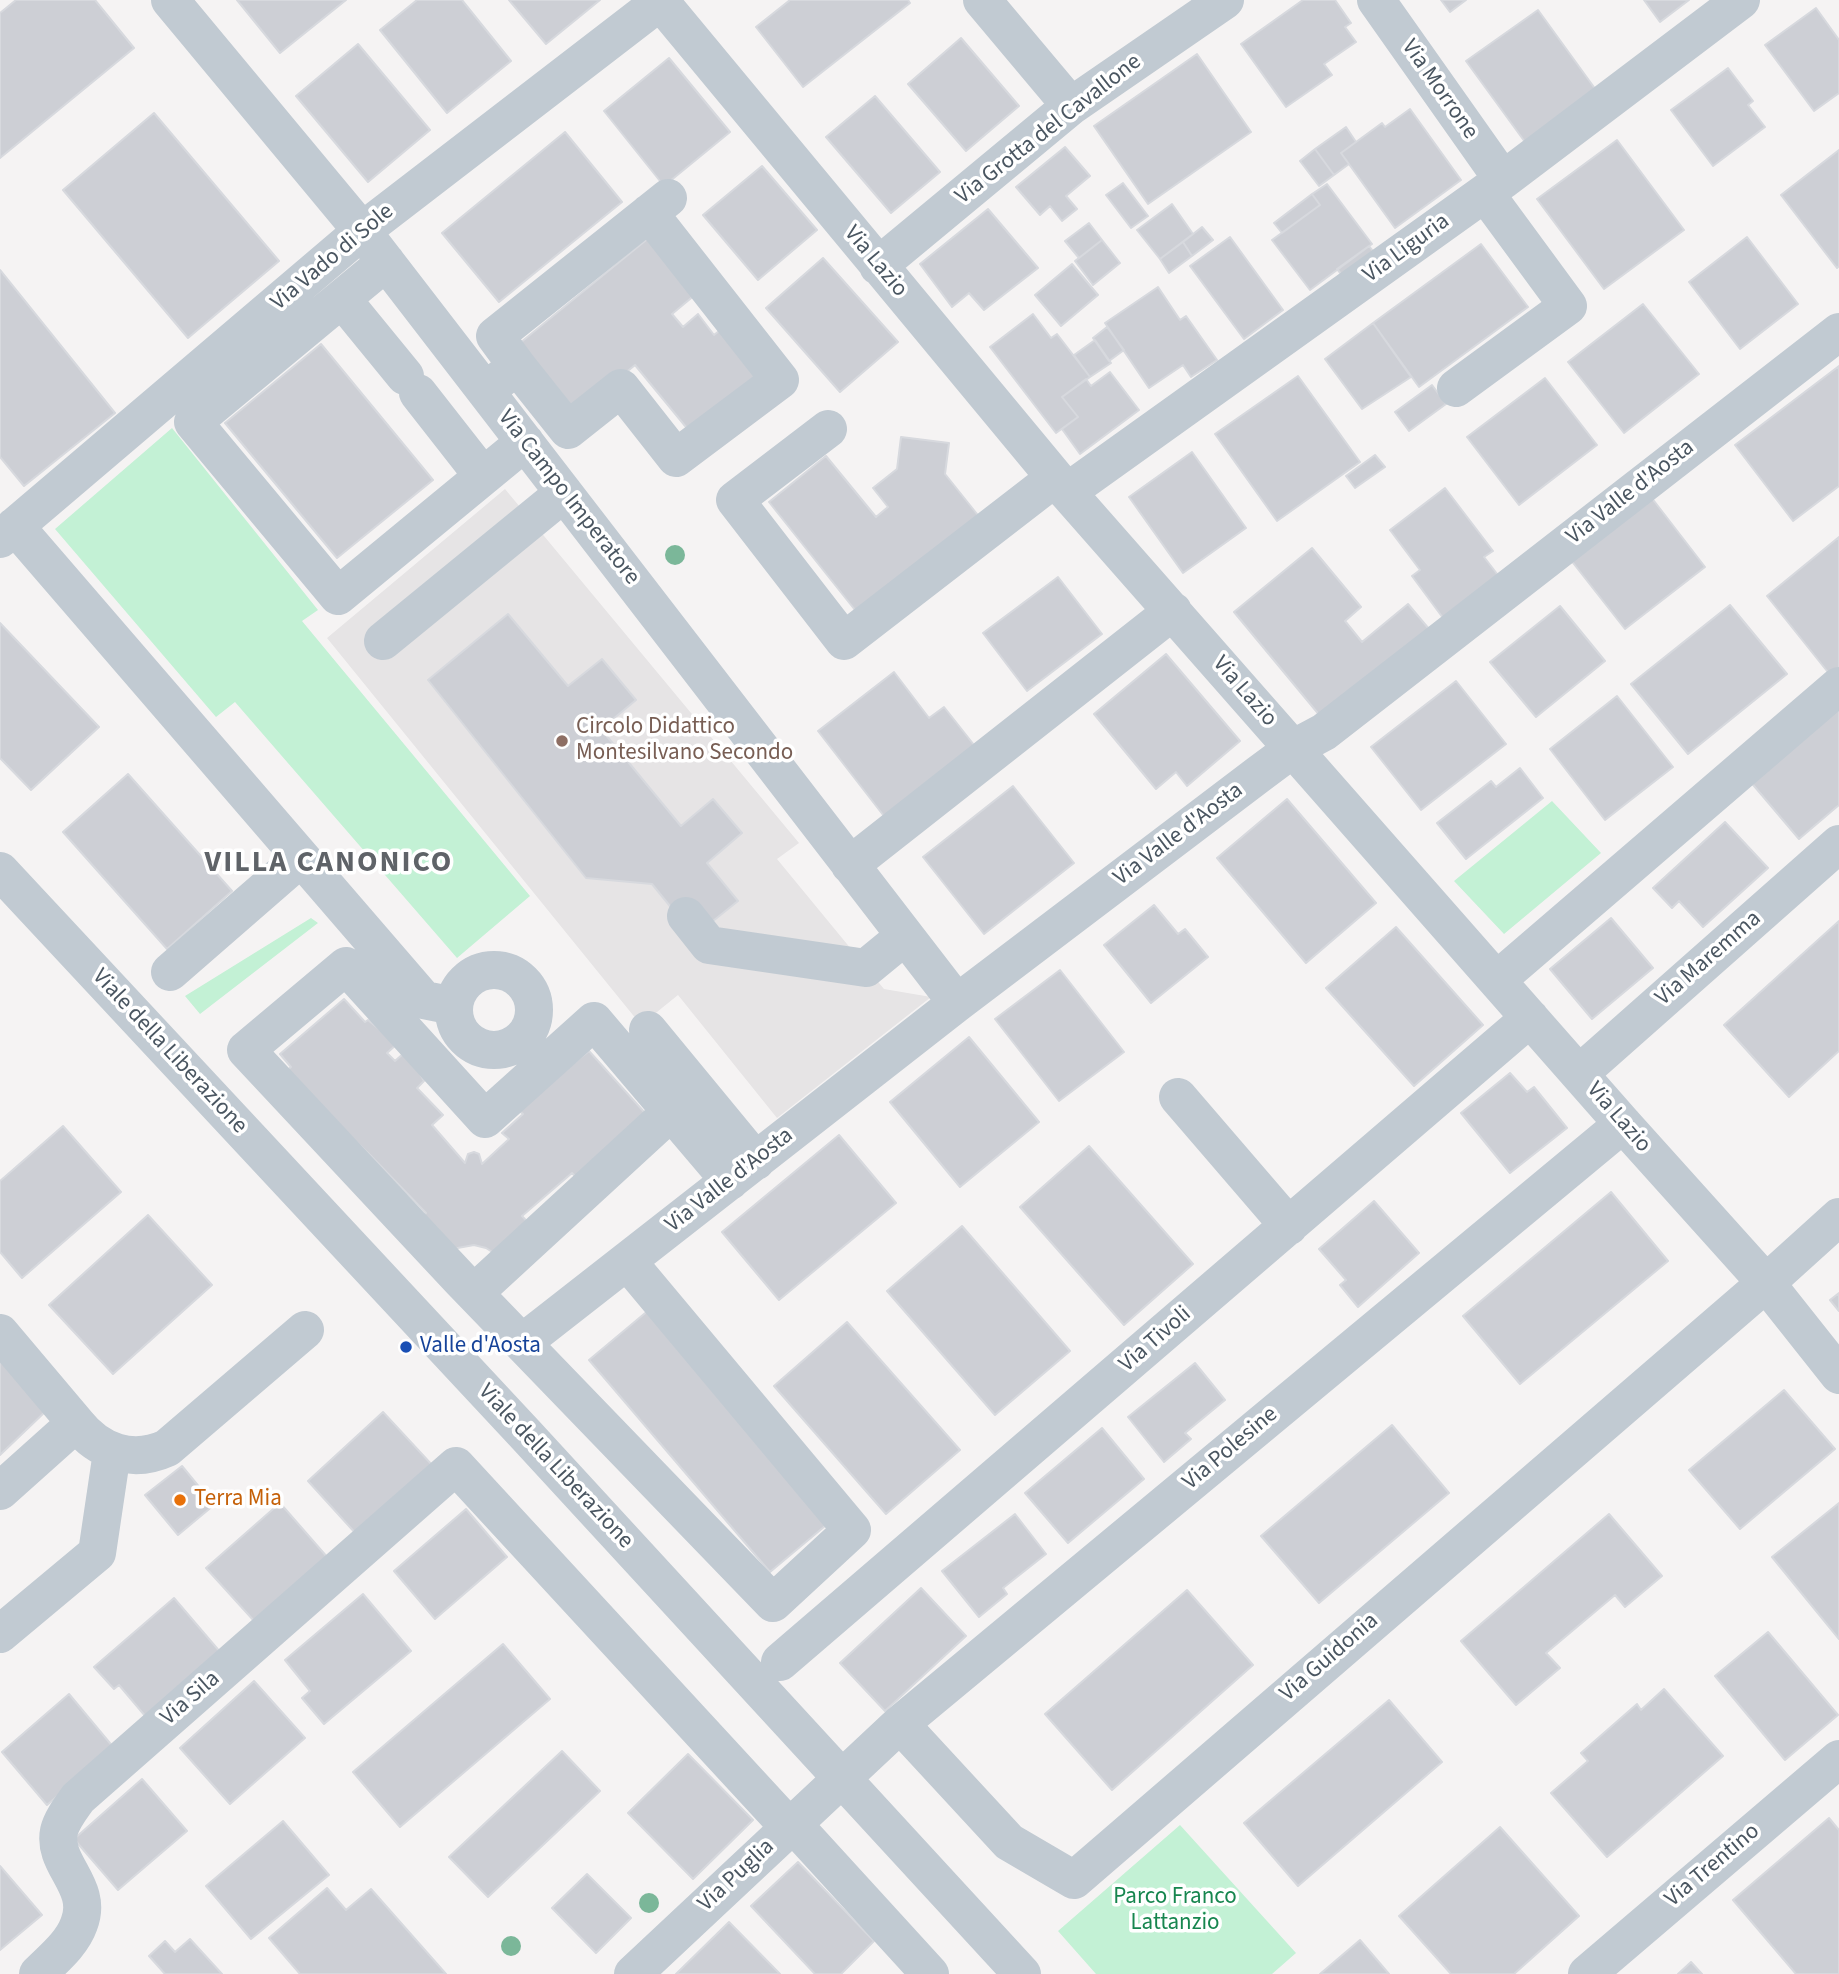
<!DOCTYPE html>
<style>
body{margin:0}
canvas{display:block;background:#f5f3f3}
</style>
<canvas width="1839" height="1974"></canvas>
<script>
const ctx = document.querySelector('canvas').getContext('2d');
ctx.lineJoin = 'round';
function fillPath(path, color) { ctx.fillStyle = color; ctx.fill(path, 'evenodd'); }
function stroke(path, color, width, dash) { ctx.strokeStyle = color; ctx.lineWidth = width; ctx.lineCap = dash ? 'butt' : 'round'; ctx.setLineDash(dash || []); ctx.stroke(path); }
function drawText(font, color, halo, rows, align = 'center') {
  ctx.font = font + ' "Source Sans 3",sans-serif'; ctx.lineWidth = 7; ctx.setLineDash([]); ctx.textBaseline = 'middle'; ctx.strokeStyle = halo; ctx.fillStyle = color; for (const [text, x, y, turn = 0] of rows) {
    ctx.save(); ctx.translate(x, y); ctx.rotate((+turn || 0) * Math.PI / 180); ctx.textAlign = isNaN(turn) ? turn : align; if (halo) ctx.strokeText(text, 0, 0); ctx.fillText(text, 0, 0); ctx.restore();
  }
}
fillPath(new Path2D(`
 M505 489 799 843 777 859 884 989 931 997 777 1118 678 995 641 1025 327 638Z`), '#e6e4e5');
fillPath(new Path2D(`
 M172 428 318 610 302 621 530 896 457 958 235 702 216 717 55 529Z
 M1552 801 1601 853 1504 934 1454 881Z
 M311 918 318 923 200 1014 185 996Z
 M1180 1825 1296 1953 1272 1974H1096L1058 1931Z`), '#c3f1d5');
const building = new Path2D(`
 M16 0H95L134 48 0 158V13Z
 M237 0H346L280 53Z
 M417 0H462L511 61 447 113 380 30Z
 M509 0H600L546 44Z
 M790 0H908L910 3 803 87 756 27Z
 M1303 0H1335L1351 23 1345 27 1356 42 1324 64 1332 75 1286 107 1241 44Z
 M1441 0H1466L1450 12Z
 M1644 0H1689L1660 22Z
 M1816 8 1839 40V93L1814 111 1765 45Z
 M1538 10 1596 90 1525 142 1466 61Z
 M961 38 1019 106 966 151 908 84Z
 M358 44 430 130 368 182 296 96Z
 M1197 54 1251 132 1148 204 1094 126Z
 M669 58 730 132 664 186 604 111Z
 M1728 68 1753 101 1748 105 1765 127 1713 166 1671 110Z
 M875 96 940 172 891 213 826 137Z
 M1410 109 1461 180 1395 228 1341 153 1382 123 1385 127Z
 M154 113 279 261 188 338 63 190Z
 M1346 127 1356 142 1341 153 1349 164 1334 175 1315 149Z
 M565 132 622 202 499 302 442 233Z
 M1617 140 1684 230 1604 289 1537 199Z
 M1065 147 1090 176 1066 196 1077 209 1062 221 1050 206 1040 215 1016 187Z
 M1315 149 1334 175 1319 186 1300 161Z
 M1839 150V266L1837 268 1781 195Z
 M762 166 817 230 758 280 703 215Z
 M1123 183 1148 216 1131 228 1106 195Z
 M1327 184 1372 244 1310 290 1272 240 1320 205 1312 194Z
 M1312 194 1320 205 1282 233 1274 223Z
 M1172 204 1193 234 1160 259 1137 230Z
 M988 209 1038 268 984 310 969 293 952 307 920 264Z
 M1089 223 1102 240 1079 258 1065 241Z
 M1202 227 1213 240 1192 256 1183 242Z
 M656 232 702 289 672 314 683 327 698 314 714 335 724 327 767 379 695 438 635 365 577 413 520 343Z
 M1230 237 1283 310 1244 339 1190 266Z
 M1747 237 1798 304 1740 349 1689 282Z
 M1102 240 1120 263 1093 285 1075 261Z
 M1183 242 1192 256 1169 273 1160 259Z
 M1481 244 1528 307 1419 387 1373 323Z
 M1369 246 1377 256 1346 280 1337 269Z
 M823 258 898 342 840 392 766 308Z
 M1072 264 1098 295 1061 326 1035 295Z
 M0 270 115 413 24 486 0 457Z
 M1158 287 1180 320 1186 316 1217 360 1191 377 1183 365 1149 388 1105 323Z
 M1643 304 1699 374 1624 433 1568 362Z
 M1033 314 1051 338 1057 334 1090 377 1062 397 1078 417 1056 433 990 347Z
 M1373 323 1411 377 1362 409 1325 359Z
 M1107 327 1124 350 1109 361 1093 338Z
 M1095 340 1111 363 1090 377 1074 355Z
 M321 344 433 480 337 558 225 423Z
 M1839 366V486L1793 521 1735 445Z
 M1110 372 1139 410 1080 454 1062 429 1078 417 1062 397 1086 379 1091 386Z
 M1298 376 1360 462 1277 521 1215 434Z
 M1545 378 1597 445 1519 505 1467 437Z
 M1432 385 1446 404 1409 431 1395 412Z
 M901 437 949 443 945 474 981 519 859 615 769 502 826 456 876 517 888 507 873 488 897 469Z
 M1192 452 1246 528 1183 573 1129 497Z
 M1375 455 1385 467 1355 488 1346 476Z
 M1445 488 1493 551 1484 557 1501 579 1446 622 1412 576 1420 570 1390 530Z
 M1651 497 1705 567 1625 629 1570 559Z
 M1839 537V678L1835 681 1767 596Z
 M1312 548 1361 607 1345 621 1362 642 1408 604 1429 629 1321 717 1234 612Z
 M1058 577 1102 634 1027 691 983 633Z
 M1730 605 1787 674 1688 754 1631 684Z
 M1560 606 1605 661 1536 717 1490 662Z
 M508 614 568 686 602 659 636 700 601 729 681 826 713 799 742 833 707 863 738 901 708 925 678 916 652 884 586 878 428 680Z
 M0 623 99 727 31 790 0 758Z
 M1166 654 1240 741 1187 786 1176 772 1156 789 1094 714Z
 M894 672 929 718 944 707 978 750 887 820 818 731Z
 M1456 681 1506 744 1421 810 1371 747Z
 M1617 696 1673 767 1605 820 1550 749Z
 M1839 708V805L1799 839 1749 780Z
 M1520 768 1543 798 1466 859 1437 823 1491 781 1496 787Z
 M128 774 232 891 167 949 63 832Z
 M1013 786 1074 863 984 934 923 857Z
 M1287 799 1376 903 1306 963 1217 858Z
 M1725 822 1768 868 1703 927 1679 901 1672 908 1653 888Z
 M1154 905 1178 934 1185 929 1208 957 1151 1003 1104 945Z
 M1611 918 1653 968 1592 1019 1550 969Z
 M1839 921V1051L1789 1097 1724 1025Z
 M1396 927 1483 1025 1414 1086 1326 988Z
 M1060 970 1124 1052 1059 1101 995 1019Z
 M344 999 365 1022 368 1020 397 1044 387 1053 395 1061 404 1053 418 1070 424 1081 417 1088 443 1115 432 1125 465 1163 468 1154 474 1152 479 1154 482 1164 509 1139 502 1133 523 1114 516 1108 589 1051 645 1113 577 1178 572 1173 522 1216 532 1227 497 1255 486 1248 474 1245 452 1249 415 1223 426 1213 370 1155 284 1073 291 1067 280 1054Z
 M969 1037 1039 1122 960 1187 890 1102Z
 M1510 1073 1527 1092 1534 1087 1567 1128 1510 1173 1461 1113Z
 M63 1126 121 1192 22 1278 0 1252V1181Z
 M839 1135 896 1203 779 1300 722 1232Z
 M1089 1146 1193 1264 1124 1325 1020 1207Z
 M1611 1192 1668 1261 1520 1384 1463 1316Z
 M1374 1201 1419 1253 1358 1307 1340 1285 1346 1280 1319 1249Z
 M148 1215 212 1285 113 1374 49 1305Z
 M962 1226 1070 1351 995 1415 887 1291Z
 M1839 1293V1311L1830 1300Z
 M650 1309 831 1521 770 1572 589 1360Z
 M847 1322 960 1450 886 1514 774 1386Z
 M0 1360 47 1410 0 1455Z
 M1195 1363 1225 1400 1185 1433 1191 1439 1164 1462 1128 1417Z
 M1784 1390 1835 1449 1740 1529 1689 1470Z
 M383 1412 433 1466 358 1536 308 1481Z
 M1392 1425 1449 1493 1319 1603 1261 1536Z
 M1102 1428 1144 1479 1068 1543 1025 1493Z
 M182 1466 214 1505 178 1535 145 1495Z
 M280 1503 328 1558 255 1622 206 1568Z
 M1839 1503V1639L1772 1557Z
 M466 1509 507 1557 435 1619 394 1571Z
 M1015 1514 1046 1554 1003 1588 1007 1594 979 1617 942 1571Z
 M1609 1514 1662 1576 1625 1607 1615 1595 1546 1653 1560 1668 1516 1705 1461 1641Z
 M921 1588 966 1636 885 1711 840 1663Z
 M1187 1590 1253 1665 1112 1790 1045 1714Z
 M363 1594 411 1651 324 1724 302 1698 310 1691 285 1660Z
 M174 1598 221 1653 146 1717 119 1685 114 1689 94 1667Z
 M1768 1632 1838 1715 1785 1760 1715 1676Z
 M503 1644 550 1699 400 1827 353 1772Z
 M254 1681 305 1738 230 1804 180 1748Z
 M1664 1689 1723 1756 1607 1857 1551 1793 1588 1761 1581 1753 1637 1704 1641 1710Z
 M69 1694 114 1748 47 1805 2 1752Z
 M1389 1700 1442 1762 1298 1886 1244 1823Z
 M562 1751 600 1791 488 1897 449 1857Z
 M688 1754 753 1820 693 1879 628 1813Z
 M142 1779 187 1831 118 1890 74 1839Z
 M1829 1818 1839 1830V1974H1796L1733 1900Z
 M283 1821 329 1875 251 1939 206 1886Z
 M1500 1827 1579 1916 1514 1974H1451L1399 1916Z
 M798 1862 874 1941 841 1974H815L751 1906Z
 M0 1866 42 1915 0 1950Z
 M587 1874 631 1918 596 1953 552 1908Z
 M327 1888 346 1910 371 1889 446 1974H300L269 1938Z
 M729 1922 780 1974H676Z
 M190 1939 222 1974H165L149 1956 165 1941 175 1952Z
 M1360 1940 1389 1974H1320Z
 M1691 1962 1702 1974H1678Z`);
fillPath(building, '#cdcfd5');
stroke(building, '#d7d9de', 2);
stroke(new Path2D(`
 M170 0 362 231 957 1003
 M659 0 1067 492 1623 1124 1766 1283 1839 1375
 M982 0 1071 106
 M1376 0 1503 180
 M386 262 193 422 338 596 525 442
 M878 266 1071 106 1225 0
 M342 299 405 376
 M517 366 568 430 621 388 676 458 780 380 649 213
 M498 381 517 366 495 336 668 198
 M1456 388 1568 306 1485 193
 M418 393 483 476
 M828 429 735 500 844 641 1055 478
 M1067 492 1503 180 1741 0
 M15 526 424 1000 454 1006
 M0 539 362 231 661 1
 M383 641 564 493
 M850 865 1173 611
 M0 871 526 1435 1022 1974
 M686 916 709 945 866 968 905 936
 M454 1010a40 40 0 1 1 80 0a40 40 0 1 1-80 0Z
 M170 972 301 858
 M1497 980 1839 686
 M648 1030 756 1161
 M1580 1073 1839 844
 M1178 1097 1289 1226
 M627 1261 852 1530 773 1603 461 1280 246 1050 346 966 485 1119 594 1021 730 1181
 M474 1293 672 1111
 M0 1333 76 1423 0 1491
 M522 1343 957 1003 1259 774 1294 748 1324 732 1839 332
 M76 1423C99 1452 132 1464 167 1448L305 1330
 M0 1634 97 1553 112 1452
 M780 1662 1530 1018
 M900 1724 1009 1842 1074 1880 1766 1283 1839 1217
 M793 1824 930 1974
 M38 1974C53 1959 72 1944 79 1924 94 1886 52 1865 59 1831 62 1819 71 1808 78 1798L456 1466 789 1827
 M633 1974 900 1724 1623 1124
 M1587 1974 1839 1759`), '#c1cad2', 38);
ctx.fillStyle = '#7bb799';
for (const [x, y] of [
 [675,555],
 [649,1903],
 [511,1946]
]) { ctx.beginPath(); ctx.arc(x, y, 10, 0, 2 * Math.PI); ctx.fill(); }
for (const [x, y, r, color] of [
 [562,741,7,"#8d6e63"],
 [406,1347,7,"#1a4fb4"],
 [180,1500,7,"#e8710a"]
]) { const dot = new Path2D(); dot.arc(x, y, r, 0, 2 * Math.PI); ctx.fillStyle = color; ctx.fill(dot); stroke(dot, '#fff', 2.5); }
drawText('23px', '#4a5661', '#fff', [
 ["Via Morrone",1439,90,55],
 ["Via Grotta del Cavallone",1049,130,-38],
 ["Via Liguria",1407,249,-36],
 ["Via Vado di Sole",333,258,-40],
 ["Via Lazio",875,262,50],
 ["Via Valle d'Aosta",1631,493,-38],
 ["Via Campo Imperatore",568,498,52],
 ["Via Lazio",1244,692,49],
 ["Via Valle d'Aosta",1179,835,-37],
 ["Via Maremma",1709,959,-41],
 ["Viale della Liberazione",169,1052,47],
 ["Via Lazio",1618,1118,49],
 ["Via Valle d'Aosta",730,1181,-38],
 ["Via Tivoli",1156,1340,-41],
 ["Via Polesine",1231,1449,-40],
 ["Viale della Liberazione",555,1467,47],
 ["Via Guidonia",1330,1658,-41],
 ["Via Sila",191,1699,-41],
 ["Via Trentino",1713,1866,-40],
 ["Via Puglia",737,1876,-43]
]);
drawText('23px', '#785e54', '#fff', [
 ["Circolo Didattico",576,728],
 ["Montesilvano Secondo",576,754]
], 'left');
drawText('23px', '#164399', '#fff', [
 ["Valle d'Aosta",420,1347]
], 'left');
drawText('23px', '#c56008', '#fff', [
 ["Terra Mia",194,1500]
], 'left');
drawText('23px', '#17864f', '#fff', [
 ["Parco Franco",1175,1898],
 ["Lattanzio",1175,1924]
]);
ctx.letterSpacing = '2px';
drawText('bold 30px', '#5f6368', '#fff', [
 ["VILLA CANONICO",329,864]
]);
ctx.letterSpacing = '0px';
</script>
